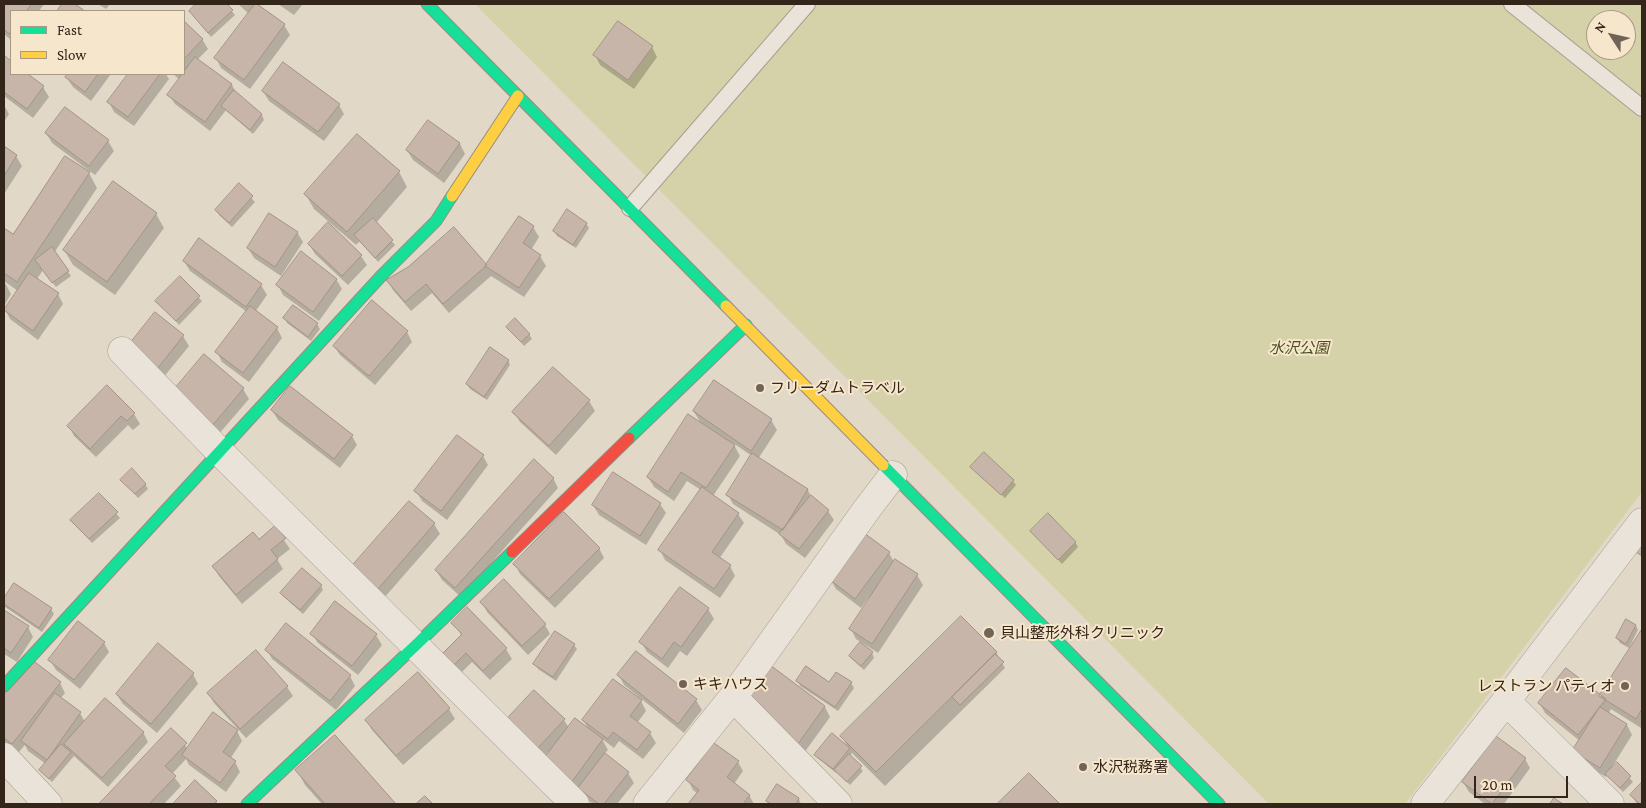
<!DOCTYPE html>
<meta charset="utf-8">
<style>
body{margin:0}
#map{position:relative;width:1646px;height:808px;overflow:hidden;background:#e2d8c7;font-family:"Crimson Pro",serif}
canvas{display:block}
.frame{position:absolute;inset:0;border:5px solid #34251a;pointer-events:none}
.legend{position:absolute;left:10px;top:10px;width:175px;height:65px;box-sizing:border-box;background:#f6e6cb;border:1px solid #a89984;margin:0;padding:6px 9px;list-style:none;font-size:15px;color:#34251a}
.legend li{display:flex;align-items:center;gap:10px;height:25px}
.legend b{width:25px;border:1px solid #a89984}
.north{position:absolute;left:1586px;top:10px;width:50px;height:50px;box-sizing:border-box;background:#f6e6cb;border:1px solid #a89984;border-radius:50%;rotate:305deg;font-size:14px;font-weight:700;line-height:20px;text-align:center;color:#34251a}
.north::after{content:'';display:block;margin:auto;width:18px;height:22px;background:#716457;clip-path:polygon(50% 0,100% 100%,50% 72%,0 100%)}
.scale{position:absolute;left:1474px;top:776px;width:94px;height:22px;box-sizing:border-box;border:2px solid #34251a;border-top:0;padding-left:6px;font-size:15px;line-height:18px;white-space:nowrap;color:#34251a;-webkit-text-stroke:4px #f6e6cb;paint-order:stroke}
</style>
<div id="map">
<canvas width="1646" height="808"></canvas>
<div class="frame"></div>
<ul class="legend">
<li><b style="height:6px;background:#16e098"></b>Fast</li>
<li><b style="height:6px;background:#ffcf43"></b>Slow</li>
</ul>
<div class="north">N</div>
<div class="scale">20 m</div>
</div>
<script>
const ctx = document.querySelector('canvas').getContext('2d');
ctx.lineJoin = 'round';
function fillPath(path, color) { ctx.fillStyle = color; ctx.fill(path, 'evenodd'); }
function stroke(path, color, width, dash) { ctx.strokeStyle = color; ctx.lineWidth = width; ctx.lineCap = dash ? 'butt' : 'round'; ctx.setLineDash(dash || []); ctx.stroke(path); }
function drawText(font, color, halo, rows, align = 'center') {
  ctx.font = font + ' "Crimson Pro","Noto Sans JP",serif'; ctx.lineWidth = 4; ctx.setLineDash([]); ctx.textBaseline = 'middle'; ctx.strokeStyle = halo; ctx.fillStyle = color; for (const [text, x, y, turn = 0] of rows) {
    ctx.save(); ctx.translate(x, y); ctx.rotate((+turn || 0) * Math.PI / 180); ctx.textAlign = isNaN(turn) ? turn : align; if (halo) ctx.strokeText(text, 0, 0); ctx.fillText(text, 0, 0); ctx.restore();
  }
}
fillPath(new Path2D(`
 M475 4H1642V492L1405 804H1269ZM1596 20H1626V50H1596Z`), '#d5d1a8');
fillPath(new Path2D(`
 M6 4H44L39 11H11V40L4 34V7Z
 M98 4H110L106 9Z
 M198 4H226L235 15 211 37 190 11Z
 M238 4H261L259 6 284 25 290 35 250 89 221 68 216 58 249 14Z
 M278 4H303L294 15Z
 M184 22 202 39 208 49 197 60 232 85 237 94 262 115 264 120 253 134 226 110 210 131 175 104 169 95 180 80 173 74H184Z
 M652 47 657 57 634 89 600 65 595 55Z
 M4 57 11 62V74H26L43 87 49 97 33 118 4 96Z
 M70 74H111L91 101 73 87 67 78Z
 M130 74H166L169 79 134 126 114 112 109 102Z
 M263 91 339 105 344 114 324 141 269 101Z
 M4 105 9 114 4 122Z
 M428 121 460 144 465 154 444 183 413 160 407 150Z
 M46 133 108 141 114 151 95 175 52 143Z
 M4 148 16 156 22 166 4 194Z
 M399 172 407 187 376 223 395 245 378 262 360 241 356 245 314 209 306 195Z
 M89 173 97 188 54 253 71 276 56 287 43 270 37 279 58 294 63 304 38 340 10 319 5 309 18 291 4 281 11 294 4 306V229L14 236Z
 M239 185 255 202 232 227 219 215 216 210Z
 M156 214 164 228 115 295 73 265 64 250Z
 M519 218 533 227 539 237 531 250 540 256 546 266 524 297 491 276 449 313 432 293 411 311 393 290 388 281 408 269 454 229 486 267Z
 M586 223 589 228 576 248 557 236 554 231Z
 M297 232 303 242 281 276 254 258 248 248Z
 M200 240 261 285 267 295 255 312 277 328 282 338 249 382 222 362 217 352 247 312 190 271 184 261Z
 M309 244 361 256 367 265 348 285 315 254Z
 M180 278 202 301 179 325 157 301Z
 M336 279 342 289 319 321 283 295 278 285Z
 M155 314 183 336 189 346 163 378 135 356Z
 M285 318 317 324 320 329 311 341 287 323Z
 M508 327 529 334 532 339 524 346Z
 M407 332 412 342 375 385 340 355 334 346Z
 M204 356 243 389 249 399 218 435 179 402Z
 M508 360 510 365 487 400 470 389 467 384Z
 M553 369 589 401 595 411 556 455 520 422 514 412Z
 M107 387 134 414 140 424 133 430 128 425 96 457 74 436 69 426Z
 M272 410 352 436 357 445 340 468 278 420Z
 M694 412 771 420 777 430 758 459 808 490 811 497 828 511 834 520 805 558 786 544 781 535 733 504 728 495 752 456 733 443 740 456 713 496 738 514 744 523 719 559 730 566 735 576 720 598 665 560 660 550 701 490 687 481 674 501 654 487 648 477 702 425Z
 M483 456 488 465 447 520 422 501 416 491Z
 M972 467 1013 481 1016 485 1005 498 975 471Z
 M553 478 558 488 461 597 442 580 436 570Z
 M122 480 145 484 148 489 138 498Z
 M99 495 120 518 92 543 75 524Z
 M410 503 434 524 440 534 384 598 360 576Z
 M660 504 666 513 646 545 599 515 593 505Z
 M275 527 290 549 277 559 283 569 242 604 219 576 213 566 259 541Z
 M1031 531 1075 542 1078 547 1062 564Z
 M599 548 604 558 555 608 520 574 515 564Z
 M889 553 894 562 917 575 923 585 878 653 856 639 851 629 871 598 869 597 861 608 836 589 830 579Z
 M15 584 51 609 54 614 42 632 5 607 4 604V601Z
 M321 586 323 590 303 614 284 597 281 593Z
 M680 589 708 609 714 619 687 656 680 651 668 668 647 652 641 642Z
 M482 602 545 625 550 634 528 655 487 612Z
 M467 609 506 649 512 659 490 680 472 662 456 678 446 667 462 636 453 623Z
 M4 612 28 627 33 637 17 662 4 654Z
 M1636 626 1638 630 1629 648 1620 643 1617 638Z
 M1642 632V727L1641 728 1611 709 1608 714 1627 725 1632 735 1612 767 1617 764 1633 782 1623 792 1607 775 1606 777 1579 761 1580 741 1545 713 1540 704 1600 697Z
 M312 634 376 635 382 645 358 675 318 643Z
 M104 643 109 652 80 689 56 670 50 660Z
 M574 645 577 649 556 681 538 669 535 664Z
 M267 650 350 676 355 686 336 710 272 659Z
 M256 651 287 687 293 696 246 738 214 703 209 694Z
 M996 652 1005 668 885 786 852 753 850 756 863 771 850 785 837 772 836 773 819 759 816 755 848 748 842 736Z
 M637 653 696 700 702 710 684 733 624 685 619 675Z
 M872 653 874 658 864 670 853 660 850 656Z
 M770 667 825 707 830 717 804 753 750 713Z
 M837 673 851 683 854 688 838 711 800 686 798 681 830 683Z
 M193 674 198 684 157 733 123 704 117 695Z
 M60 683 65 693 60 699 80 713 85 722 143 732 148 742 108 787 74 756 52 782 40 770 46 764 28 751 25 745 18 753 4 742V696Z
 M639 697 646 711 637 723 650 733 656 743 643 759 619 741 614 748 602 739 608 750 604 754 628 773 634 783 617 804H593L585 798 579 788 577 792 550 753 548 752 541 760 511 732 564 720 569 728 589 730 583 720Z
 M449 709 455 719 403 765 372 730 366 720Z
 M171 730 188 749 237 731 242 741 230 759 235 762 240 772 226 792 189 765 186 759 172 774 181 786 164 804H101Z
 M335 737 394 804H322L305 785 297 770Z
 M1525 759 1530 768 1504 804H1485L1469 792 1463 782Z
 M738 762 743 771 734 784 749 795 754 804H690L698 794 693 790 688 780Z
 M1029 775 1058 804H999Z
 M195 782 216 802 218 804H175Z
 M1642 783V804H1637L1632 796Z
 M777 785 799 799 801 804H769L767 801Z`), '#0003');
const building = new Path2D(`
 M5 4H32L26 11H11V31L9 34 4 29Z
 M62 4H75L85 11H57Z
 M196 4H227L233 10 208 33 189 11Z
 M255 4H257L285 24 244 80 214 58Z
 M184 21 203 39 184 59Z
 M618 21 653 46 628 80 593 55Z
 M4 55 11 61V74H28L44 86 27 109 4 92Z
 M195 57 232 84 205 122 167 95Z
 M283 62 340 104 318 132 262 91Z
 M68 74H98L85 92 65 77Z
 M128 74H160L128 117 107 102Z
 M234 90 262 114 250 130 221 106Z
 M65 107 109 140 89 166 45 133Z
 M428 120 460 143 438 174 406 150Z
 M357 134 400 171 347 232 304 194Z
 M4 146 17 155 4 176Z
 M65 156 90 172 17 282 4 273V228L13 234Z
 M113 181 157 213 107 282 63 250Z
 M239 183 253 196 229 223 215 210Z
 M567 209 587 223 573 245 553 231Z
 M269 213 298 232 275 267 247 248Z
 M519 216 534 226 523 243 541 255 519 288 485 266Z
 M373 218 393 240 375 258 354 235Z
 M328 222 362 255 342 276 308 244Z
 M454 227 487 265 443 304 426 284 405 302 386 280 408 267Z
 M199 238 262 284 246 307 183 261Z
 M52 247 69 271 52 283 35 260Z
 M301 251 337 279 313 312 276 285Z
 M29 273 59 293 33 331 4 310Z
 M180 276 200 296 176 321 155 301Z
 M372 300 408 331 369 376 333 346Z
 M293 305 318 323 308 337 283 318Z
 M250 306 278 327 243 373 215 352Z
 M155 312 184 335 157 369 128 346Z
 M515 318 530 334 521 342 506 327Z
 M490 347 509 360 484 397 466 384Z
 M204 354 244 388 212 426 172 392Z
 M553 367 590 400 549 446 512 412Z
 M714 380 772 419 751 451 693 411Z
 M107 385 135 413 127 421 121 416 90 449 67 426Z
 M290 386 353 435 334 459 271 410Z
 M688 414 735 445 706 488 681 472 668 492 647 477Z
 M457 435 484 455 441 511 414 491Z
 M984 452 1014 480 1001 495 970 467Z
 M752 453 808 489 783 530 726 495Z
 M534 459 554 478 455 588 435 570Z
 M132 468 146 484 135 494 120 480Z
 M613 472 661 503 640 536 592 505Z
 M702 487 739 513 712 552 731 565 714 589 658 550Z
 M99 493 118 512 89 539 70 520Z
 M811 495 829 510 799 549 779 534Z
 M409 501 435 523 378 589 352 566Z
 M564 512 600 548 549 599 513 564Z
 M1048 513 1076 542 1058 560 1030 531Z
 M275 526 286 538 271 550 278 559 236 595 212 566 253 532 259 539Z
 M864 533 890 552 855 599 829 579Z
 M1642 544V556L1636 552Z
 M895 559 918 574 872 644 849 629Z
 M302 568 322 585 300 610 280 593Z
 M504 579 546 624 522 646 480 602Z
 M14 583 52 608 39 628 4 604V598Z
 M680 587 709 608 681 647 674 642 662 659 639 642Z
 M335 601 377 634 352 666 310 634Z
 M467 607 507 648 483 671 466 653 450 669 439 657 462 634 451 623Z
 M4 610 29 626 11 653 4 648Z
 M961 616 997 652 876 772 840 736Z
 M1626 619 1636 625 1626 644 1616 638Z
 M78 621 105 642 74 680 48 660Z
 M286 623 351 675 330 701 265 650Z
 M1642 629V709L1636 719 1599 696Z
 M555 631 575 644 553 677 533 664Z
 M860 642 873 652 861 666 849 656Z
 M158 643 194 673 151 724 116 694Z
 M256 650 288 686 240 729 207 693Z
 M636 651 697 699 678 724 617 675Z
 M995 654 1004 662 960 705 952 697Z
 M31 659 61 682 12 744 4 738V694Z
 M770 665 825 706 798 744 742 703Z
 M806 666 829 682 836 672 852 682 835 707 796 681Z
 M1566 668 1606 699 1578 735 1538 703Z
 M418 672 450 708 396 756 365 720Z
 M613 679 642 700 630 716 651 732 637 750 613 732 608 739 582 720Z
 M534 690 565 719 535 751 504 722Z
 M55 693 81 712 47 760 21 741Z
 M105 698 144 732 102 778 64 744Z
 M1600 707 1627 724 1600 768 1572 751Z
 M213 712 238 730 223 752 236 761 220 783 182 755Z
 M575 718 603 739 571 783 542 761Z
 M171 728 187 743 165 766 176 776 149 804H99Z
 M832 733 850 748 833 769 814 755Z
 M335 735 396 804H325L295 770Z
 M1496 736 1526 758 1492 804 1462 782Z
 M714 743 739 761 727 777 750 795 743 804H688L699 790 686 780Z
 M61 744 71 752 49 779 39 770Z
 M605 753 629 772 604 804H599L578 788Z
 M849 754 862 766 847 782 834 770Z
 M1617 762 1631 776 1620 788 1605 774Z
 M1029 773 1060 804H997Z
 M195 780 217 801 214 804H173Z
 M1642 782V804H1640L1630 795Z
 M777 784 799 798 796 804H771L766 801Z
 M425 796 433 804H416Z
 M1554 798 1563 804H1550Z`);
fillPath(building, '#c6b5a8');
stroke(building, '#a29387', 1);
const lane = new Path2D(`
 M1512 4 1642 108
 M630 208 807 4`);
const street = new Path2D(`
 M122 351 219 451 575 804
 M733 697 838 804
 M1506 701 1610 804
 M4 757 48 804
 M647 804 733 697 867 509 893 475
 M1425 804 1506 701 1642 522`);
const fast = new Path2D(`
 M427 4 726 306
 M629 438 746 325
 M883 465 1219 804
 M4 686 383 274 436 221 452 196
 M247 804 416 645 512 552`);
const slow = new Path2D(`
 M452 196 518 96
 M726 306 883 465`);
const jam = new Path2D(`
 M512 552 629 438`);
stroke(lane, '#a79d91', 18);
stroke(street, '#a79d91', 29);
stroke(fast, '#968c81', 13);
stroke(slow, '#968c81', 13);
stroke(jam, '#968c81', 13);
stroke(lane, '#eae3d9', 16);
stroke(street, '#eae3d9', 28);
stroke(fast, '#16e098', 11);
stroke(slow, '#ffcf43', 11);
stroke(jam, '#f24e42', 11);
for (const [x, y, r, color] of [
 [760,388,5,"#716457"],
 [989,633,6,"#716457"],
 [683,684,5,"#716457"],
 [1625,686,5,"#716457"],
 [1083,767,5,"#716457"]
]) { const dot = new Path2D(); dot.arc(x, y, r, 0, 2 * Math.PI); ctx.fillStyle = color; ctx.fill(dot); stroke(dot, '#f6e6cb', 2); }
drawText('italic 15px', '#495120', '#f6e6cb', [
 ["水沢公園",1299,348]
]);
drawText('15px', '#34251a', '#f6e6cb', [
 ["フリーダムトラベル",770,388],
 ["貝山整形外科クリニック",1000,633],
 ["キキハウス",693,684],
 ["レストラン パティオ",1615,686,"right"],
 ["水沢税務署",1093,767]
], 'left');
</script>
